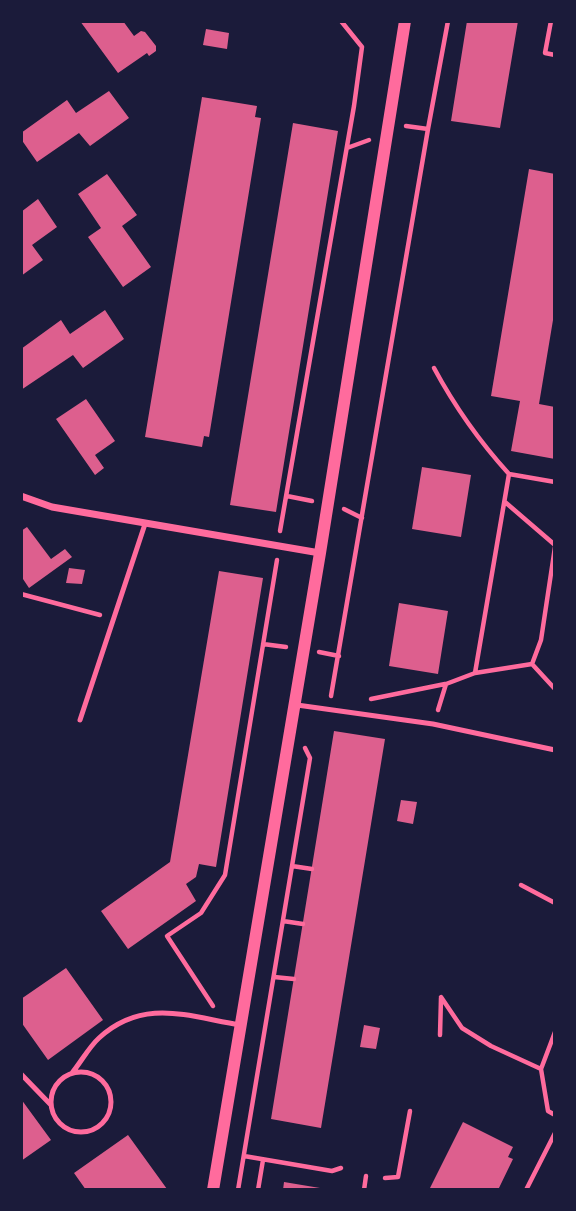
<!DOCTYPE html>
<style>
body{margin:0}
#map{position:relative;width:576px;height:1211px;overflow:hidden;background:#1b1b3a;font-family:"Noto Sans",sans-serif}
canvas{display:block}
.frame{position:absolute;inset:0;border:23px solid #1b1b3a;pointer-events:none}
</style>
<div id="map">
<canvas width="576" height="1211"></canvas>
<div class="frame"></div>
</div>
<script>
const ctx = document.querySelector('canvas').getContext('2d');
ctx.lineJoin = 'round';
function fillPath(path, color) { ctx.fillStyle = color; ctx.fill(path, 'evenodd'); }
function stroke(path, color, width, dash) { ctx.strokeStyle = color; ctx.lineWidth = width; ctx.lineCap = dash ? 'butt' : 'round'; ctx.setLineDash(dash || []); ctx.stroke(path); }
fillPath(new Path2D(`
 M80 21H123L134 36 141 31 145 32 156 46V51L149 56 147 53 118 73Z
 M467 21H518L500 128 451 121Z
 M206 29 229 33 227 49 203 45Z
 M109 91 129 118 90 146 79 133 37 162 21 139V133L67 100 76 113Z
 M202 97 257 106 255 117 261 118 209 437 204 436 202 447 145 437Z
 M293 123 338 131 276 512 230 505Z
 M529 169 555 174V308L539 404 555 407V459L511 451 520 401 491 396Z
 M107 174 137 215 122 226 151 267 123 287 88 237 101 228 78 194Z
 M38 199 57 227 32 245 43 260 21 276V212Z
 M105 310 124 339 83 368 73 355 21 390V349L61 320 70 334Z
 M86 399 115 441 95 455 104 468 95 475 56 419Z
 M422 467 471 475 461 537 412 529Z
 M27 527 51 559 65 549 72 557 29 588 21 576V531Z
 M69 568 85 570 82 584 66 583Z
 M219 571 263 578 216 867 199 864 196 877 186 884 196 901 128 949 101 911 170 862Z
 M399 603 448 611 438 674 389 666Z
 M334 731 385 739 321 1128 271 1119Z
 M401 800 417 802 413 824 397 821Z
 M66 968 103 1020 48 1060 21 1022V999Z
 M364 1025 380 1028 376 1049 360 1047Z
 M21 1099 51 1140 21 1161Z
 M463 1122 513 1147 508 1157 513 1159 498 1190H429Z
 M128 1135 167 1189 86 1190 74 1173Z
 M284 1182 326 1189V1190H283Z`), '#dd5f8e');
stroke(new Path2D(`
 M551 21 545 53 555 55
 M406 126 428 129 448 21
 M347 148 369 140
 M434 368C455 407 479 441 509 474
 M287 496 312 501
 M505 502 555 545
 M344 509 362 518
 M280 531 354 106 362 47 341 21
 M21 594 100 615
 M263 644 286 647
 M319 652 339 656
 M532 664 555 689
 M475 673 532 664 541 640 555 547
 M331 696 428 129
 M371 699 445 684
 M438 710 446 684 475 673 509 474 555 482
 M292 866 312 869
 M521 885 555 903
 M283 921 303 924
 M274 977 294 979
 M441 997 462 1028 491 1046 541 1069 555 1032
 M213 1006 167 936 201 913 225 875 277 560
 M440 1035 441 998
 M541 1069 548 1111 555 1115
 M244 1156 332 1171 341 1168
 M385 1178 398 1177 410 1111
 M238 1190 310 758 305 748
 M258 1190 263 1160
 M364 1190 366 1176
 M526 1190 555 1133`), '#ff6b9d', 4.5);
stroke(new Path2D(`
 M297 705 433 724 555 750
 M80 720 145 524
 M51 1102a30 30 0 1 1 60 0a30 30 0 1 1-60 0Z
 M72 1073C81 1062 89 1047 99 1038 144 997 189 1017 241 1025
 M21 1074 51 1105`), '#ff6b9d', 5);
stroke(new Path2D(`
 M21 496 52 507 320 553`), '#ff6b9d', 7);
stroke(new Path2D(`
 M213 1190 320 553 405 21`), '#ff6b9d', 12);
</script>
